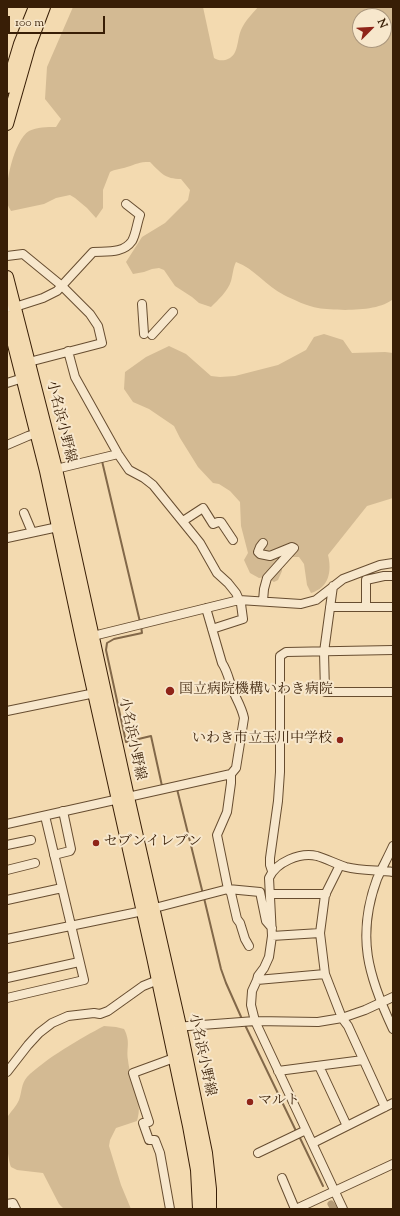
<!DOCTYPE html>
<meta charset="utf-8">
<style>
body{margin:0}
#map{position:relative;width:400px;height:1216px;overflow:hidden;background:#f3dab0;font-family:"Sorts Mill Goudy",serif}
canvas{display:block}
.frame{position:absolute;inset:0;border:8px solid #381e06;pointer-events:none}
.north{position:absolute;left:352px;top:8px;width:40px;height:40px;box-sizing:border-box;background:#f7e7cc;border:1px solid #ab977d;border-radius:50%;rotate:66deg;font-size:11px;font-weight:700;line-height:16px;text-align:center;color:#381e06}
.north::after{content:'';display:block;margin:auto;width:14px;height:18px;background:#8f2418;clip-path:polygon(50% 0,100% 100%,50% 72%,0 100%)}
.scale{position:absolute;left:8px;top:16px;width:97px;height:18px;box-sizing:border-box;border:2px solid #381e06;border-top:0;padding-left:5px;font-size:12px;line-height:14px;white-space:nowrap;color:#381e06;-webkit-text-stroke:3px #f7e7cc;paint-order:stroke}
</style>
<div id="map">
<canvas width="400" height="1216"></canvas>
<div class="frame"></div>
<div class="north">N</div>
<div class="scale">100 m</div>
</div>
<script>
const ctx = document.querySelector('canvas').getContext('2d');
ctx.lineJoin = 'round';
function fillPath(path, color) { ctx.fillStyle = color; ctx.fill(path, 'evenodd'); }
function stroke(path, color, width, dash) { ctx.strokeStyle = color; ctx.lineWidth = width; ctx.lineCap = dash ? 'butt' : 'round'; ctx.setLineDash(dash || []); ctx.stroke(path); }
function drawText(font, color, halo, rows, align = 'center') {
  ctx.font = font + ' "Sorts Mill Goudy","Noto Serif JP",serif'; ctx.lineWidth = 4; ctx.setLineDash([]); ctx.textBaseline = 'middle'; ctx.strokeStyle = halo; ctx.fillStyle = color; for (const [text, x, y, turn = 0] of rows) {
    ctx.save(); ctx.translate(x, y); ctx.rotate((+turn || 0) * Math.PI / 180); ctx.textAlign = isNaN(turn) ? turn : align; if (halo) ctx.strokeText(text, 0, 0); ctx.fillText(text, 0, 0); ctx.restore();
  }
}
fillPath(new Path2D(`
 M73 7H203L214 58C220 62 229 61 234 54 238 48 238 37 241 30 245 21 252 14 258 7H393V299C379 312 337 311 318 308 309 307 292 299 284 295 266 286 255 269 236 262 233 268 233 274 231 281 228 291 218 300 211 307L199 303 192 297 175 286 164 270 159 268 152 269 144 272 133 274 126 262 142 237 165 223 188 200 190 190 181 179C165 179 161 173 150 162 138 162 137 164 127 167 121 169 115 169 110 172L103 190V208L96 218 87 208 75 198 70 195 56 198 44 204 11 211C10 209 8 206 7 203 4 186 14 140 29 131 37 127 47 127 56 127L61 119 45 99 47 67ZM360 16H384V40H360Z
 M324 334 343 340 352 353 385 352 393 353V498L367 506 328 555C332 571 329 588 311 593L307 585 304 564 299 557H290L282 562V571L278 580 274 582 265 577 259 578 250 573 244 560 248 553 241 526 240 502 230 491 219 484 213 483 198 467 180 438 174 426 149 409 133 402 124 389 125 372 146 357 169 346 186 354 211 376 220 377 235 376 278 365 306 350 314 337Z
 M104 1026 116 1027 124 1029C131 1042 126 1048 128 1060 130 1081 144 1100 137 1121L116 1128 110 1140 109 1146 121 1185 131 1209H64L59 1204 43 1173 17 1170 11 1167C8 1159 4 1126 7 1118 10 1112 16 1107 19 1100 22 1092 21 1084 27 1077 45 1059 81 1038 104 1026Z`), '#d3ba93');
stroke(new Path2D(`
 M102 461 140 622
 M141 626 142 633 114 639 107 643 106 650 126 742 151 736 162 786 165 785
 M177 789 203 894
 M204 898 221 969 226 983 242 1019
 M245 1025 297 1133
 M299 1136 323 1186`), '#826849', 2);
stroke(new Path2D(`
 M331 1204 334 1209`), '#b39a76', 7);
const street = new Path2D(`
 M7 256 23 254 62 286 90 314 98 326 102 343 29 362
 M142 304 144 334
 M7 308 15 307 43 298 57 291 93 252C106 251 123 254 132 241 136 234 137 223 140 215L126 204
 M152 335 173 312
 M68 351 75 377 118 454 129 470 144 478 153 485 200 543 217 573 228 583 236 593 241 604 243 619 212 629
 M7 383 23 378
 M7 445 28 436 40 432
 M56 469 118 454
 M24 513 32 532
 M183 521 203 508 213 524 218 522H221L233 540
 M7 538 58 527
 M263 543 260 547 258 552 260 554 270 556 292 547 294 548 267 578 264 589 263 601
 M333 586 324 652 325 692H393
 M330 607H393
 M366 607V580L384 576H393
 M89 637 239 600 301 604 316 600 343 579 380 565 393 563
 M7 711 95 693
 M7 824 231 774 236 768 244 718C242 708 237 700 233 691 229 681 228 672 222 663L206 608
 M7 845 31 840
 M393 846C388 857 382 868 377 879 356 936 368 976 393 1029
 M54 855 70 851 71 849 63 811
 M340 865 325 895 320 933 325 974 342 1018 348 1026 385 1107
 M7 870 35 863
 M272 871 270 865V858L278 801 280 772V656L286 652 393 650
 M228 889 260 892 266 921 272 928
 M228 889 231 893 237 919 240 923 245 939 249 946
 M270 894H326
 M7 900 62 888
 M272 936 320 933
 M7 939 143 911 228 889 217 835 227 812 231 783V774
 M7 978 79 962
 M257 980 325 974
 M7 998 84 980 45 816
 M175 1027 255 1021 318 1022 342 1018 365 1010 393 997
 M319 1066 347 1126
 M278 1071 363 1060
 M7 1072 28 1045 39 1033 52 1023 68 1016 94 1013 100 1014 108 1011 143 986 158 980
 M313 1143 393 1103
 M258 1153 306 1130
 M282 1178 295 1209
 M7 1204 13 1203 16 1209
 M170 1209 160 1153 155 1140H149L143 1123 149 1122 133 1073 174 1058
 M296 1209 393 1164
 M343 1209 255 1021 251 1005 252 991 257 980 258 976 264 968 269 957 272 936 269 878C276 862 300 852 317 856 327 859 336 864 346 867 361 871 378 870 393 872`);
const primary = new Path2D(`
 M7 87 20 44 35 7
 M7 124 29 47 44 7
 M7 277 56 469 128 797 180 1026 206 1153 210 1189V1209
 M7 317 46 471 82 639 153 957 189 1126 197 1170 199 1209`);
stroke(street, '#674d30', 10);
stroke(primary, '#381e06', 14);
stroke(street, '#f7e7cc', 8);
stroke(primary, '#f3dab0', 12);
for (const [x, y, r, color] of [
 [170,691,5,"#8f2418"],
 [340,740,4,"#8f2418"],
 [96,843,4,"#8f2418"],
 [250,1102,4,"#8f2418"]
]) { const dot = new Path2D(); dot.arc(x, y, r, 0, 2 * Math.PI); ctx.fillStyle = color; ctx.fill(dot); stroke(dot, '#f7e7cc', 1.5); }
drawText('14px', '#381e06', '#f7e7cc', [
 ["小名浜小野線",60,422,76],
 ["小名浜小野線",131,739,78],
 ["小名浜小野線",201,1055,78]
]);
drawText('14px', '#381e06', '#f7e7cc', [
 ["国立病院機構いわき病院",179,691],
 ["いわき市立玉川中学校",332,740,"right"],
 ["セブンイレブン",104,843],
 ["マルト",258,1102]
], 'left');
</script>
